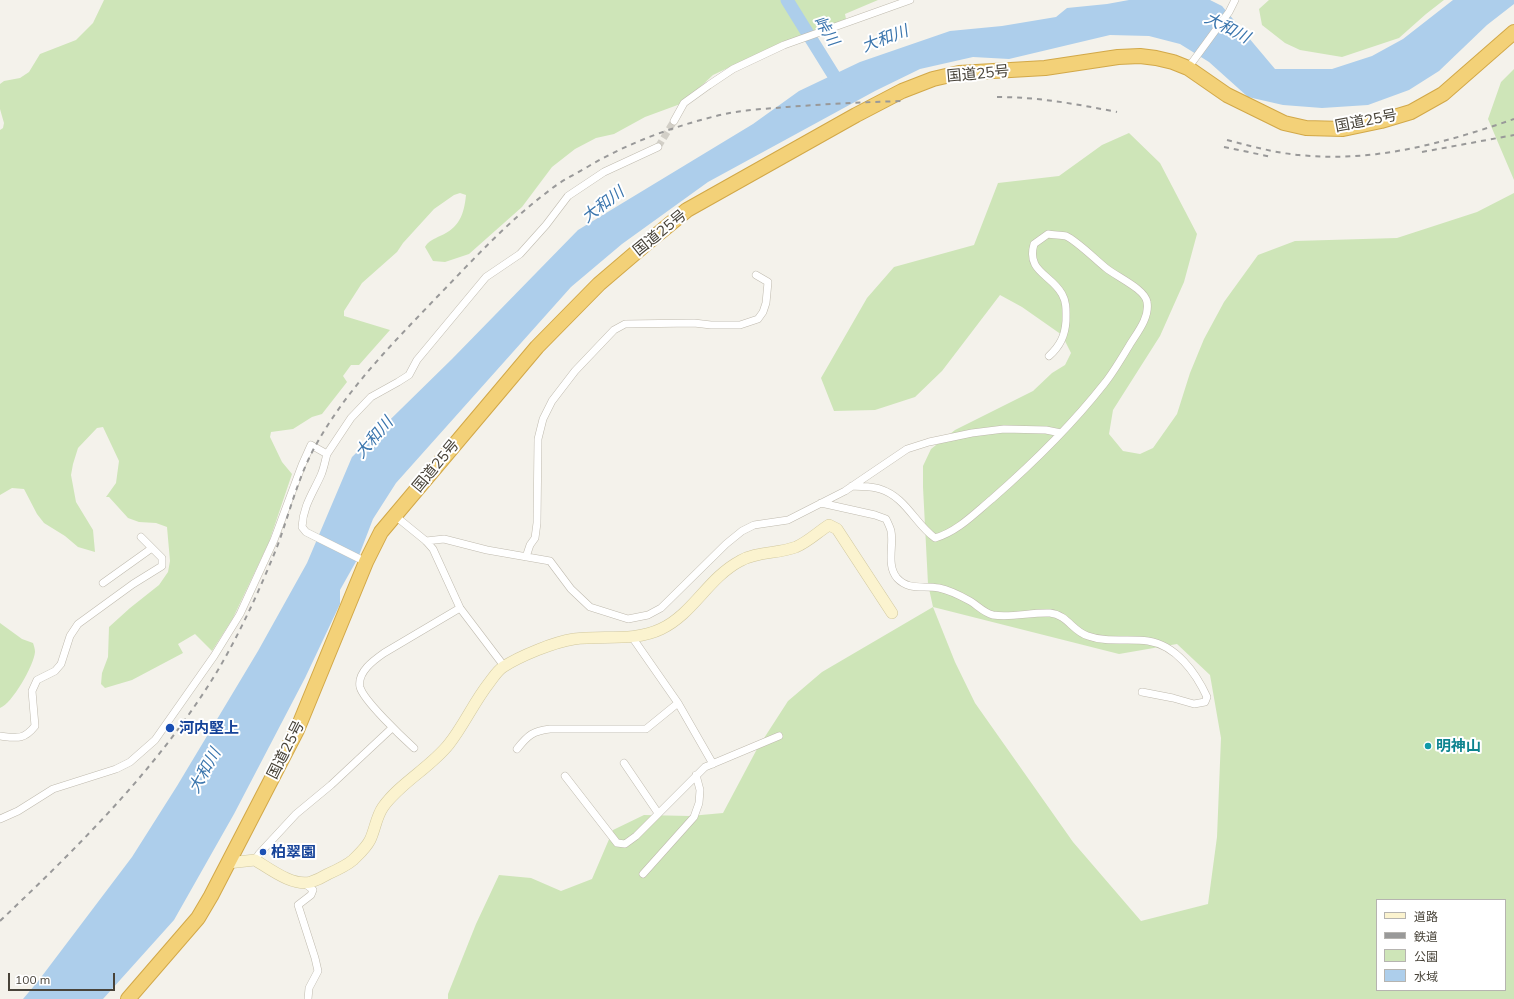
<!DOCTYPE html>
<meta charset="utf-8">
<style>
body{margin:0}
#map{position:relative;width:1514px;height:999px;overflow:hidden;background:#f4f2eb;font-family:Mulish,"Noto Sans JP",sans-serif}
canvas{display:block}
.legend{position:absolute;left:1376px;top:899px;width:130px;height:92px;box-sizing:border-box;background:#fff;border:1px solid #b6b4b0;margin:0;padding:5px 7px;list-style:none;font-size:12px;color:#484339}
.legend li{display:flex;align-items:center;gap:8px;height:20px}
.legend b{width:20px;border:1px solid #b6b4b0}
.scale{position:absolute;left:8px;top:973px;width:107px;height:18px;box-sizing:border-box;border:2px solid #484339;border-top:0;padding-left:5px;font-size:12px;line-height:14px;white-space:nowrap;color:#484339;-webkit-text-stroke:3px #fff;paint-order:stroke}
</style>
<div id="map">
<canvas width="1514" height="999"></canvas>
<ul class="legend">
<li><b style="height:5px;background:#fbf3cf"></b>道路</li>
<li><b style="height:5px;background:#999"></b>鉄道</li>
<li><b style="height:11px;background:#cee5b8"></b>公園</li>
<li><b style="height:11px;background:#adceeb"></b>水域</li>
</ul>
<div class="scale">100 m</div>
</div>
<script>
const ctx = document.querySelector('canvas').getContext('2d');
ctx.lineJoin = 'round';
function fillPath(path, color) { ctx.fillStyle = color; ctx.fill(path, 'evenodd'); }
function stroke(path, color, width, dash) { ctx.strokeStyle = color; ctx.lineWidth = width; ctx.lineCap = dash ? 'butt' : 'round'; ctx.setLineDash(dash || []); ctx.stroke(path); }
function drawText(font, color, halo, rows, align = 'center') {
  ctx.font = font + ' Mulish,"Noto Sans JP",sans-serif'; ctx.lineWidth = 4; ctx.setLineDash([]); ctx.textBaseline = 'middle'; ctx.strokeStyle = halo; ctx.fillStyle = color; for (const [text, x, y, turn = 0] of rows) {
    ctx.save(); ctx.translate(x, y); ctx.rotate((+turn || 0) * Math.PI / 180); ctx.textAlign = isNaN(turn) ? turn : align; if (halo) ctx.strokeText(text, 0, 0); ctx.fillText(text, 0, 0); ctx.restore();
  }
}
fillPath(new Path2D(`
 M104 0H878L845 14 846 19 755 55 713 75 683 103 645 117 614 134 596 138 575 149 552 167 522 207 469 254 445 262 433 261 425 247C428 241 434 239 440 236 459 228 464 215 466 195L460 193 454 195 434 209 403 243 397 252 362 283 344 311V316L390 330 359 365H351L343 376 347 382 322 414 312 417 293 429 271 432 270 437 282 462 292 474 269 542 233 618 212 651 195 634 178 644 183 653 132 680 105 688 101 684 102 673 108 657 109 627 130 608 159 585 168 572 170 561 167 527 156 523 139 522 128 518 109 497H106L116 483 119 461 103 427 97 428 78 448 73 464 71 475 76 502 93 530 95 552 78 547 65 536 44 523 37 514 24 489 12 488 0 495V130L3 128 4 123 0 109V84L4 81 20 78 29 72 40 54 76 40 93 23Z
 M1269 0H1444L1426 14 1399 38 1342 57 1300 50 1285 43 1262 25 1259 9Z
 M1514 69V180L1488 119 1501 82Z
 M1129 133 1160 163 1197 234 1184 282 1160 336 1113 410 1109 434 1123 451 1140 454 1153 448 1177 414 1190 373 1204 339 1224 302 1258 255 1295 241 1397 238 1477 212 1514 193V999H448V994L476 924 499 875 531 878 561 891 592 879 613 830 644 815 690 816 723 813 757 749 788 701 822 672 933 607 928 584 923 487V466L931 449 955 430 1033 391 1052 373 1065 365 1071 353 1062 335 1022 307 1000 295 942 371 915 397 875 410 834 411 821 378 867 298 894 267 974 245 998 183 1059 176 1102 145ZM933 607 1119 654 1177 644 1210 675 1221 738 1217 837 1208 904 1141 921 1073 842 975 703 955 662ZM1377 900H1505V990H1377Z
 M0 623 22 639 33 643C34 646 35 649 35 652 34 665 12 704 0 708Z`), '#cee5b8');
fillPath(new Path2D(`
 M1129 0H1210L1222 6 1275 69H1332L1372 56 1403 39 1453 0H1514V4L1487 25 1439 71 1409 90 1368 105 1322 108 1283 105 1248 97 1209 62 1180 44 1149 36 1110 35 1009 59 973 57 920 69 875 91 708 182 622 244 571 287 396 483 373 519 358 558 340 590V604L305 678 234 814 174 920 103 999H23L39 980 132 857 177 786 258 651 307 563 352 457 452 359 578 230 753 124 799 91 860 62 950 31 1002 26 1056 17 1067 8 1107 4Z`), '#adceeb');
stroke(new Path2D(`
 M787 0 836 79`), '#adceeb', 13);
stroke(new Path2D(`
 M658 147 674 121`), '#d2cfc7', 7, [7, 3.5]);
const street = new Path2D(`
 M1188 68 1229 12 1235 0
 M674 121 684 103 709 85 733 69 784 45 910 0
 M327 454C325 461 324 468 321 475 313 493 303 506 302 527L306 532 366 562
 M852 486C861 487 872 486 880 489 906 497 915 524 935 538 957 532 975 513 992 499 1032 464 1071 426 1104 384 1113 373 1121 359 1129 346 1136 334 1150 318 1147 302 1145 289 1117 277 1106 268 1096 260 1077 241 1066 236 1061 235 1053 235 1048 234L1034 244C1026 272 1051 274 1062 294 1067 303 1066 311 1066 321 1065 336 1060 346 1049 356
 M821 503 875 515 886 519C888 523 890 527 891 531 894 545 886 565 897 578 909 591 923 585 939 588 949 590 961 596 970 601 977 605 984 613 993 615 1012 618 1031 612 1050 613 1068 615 1072 631 1088 636 1107 643 1128 638 1148 641 1176 645 1196 673 1207 697L1205 702 1194 704 1173 698 1142 692
 M394 515 426 541 433 549 460 608 504 666
 M426 541 444 539 487 550 550 561 571 589 590 607 628 619 648 615 661 608 726 544 742 531 754 525 788 520 845 491 907 449 929 442 972 433 1004 429 1046 430 1061 433
 M526 557 530 545 535 538 537 523 538 439 543 419 552 401 575 371 614 330 625 324 694 323 711 325H740L758 319 763 312 766 303 768 282 756 275
 M103 583 152 548
 M632 637 678 703 713 764
 M0 736C17 738 24 740 35 726L32 691 37 680 55 671 61 664 70 636 78 624 133 584 162 566V558L141 537
 M414 748C403 738 363 700 360 687 357 672 374 660 384 653L460 608
 M517 749C528 735 533 731 550 729H646L678 703
 M624 763 658 813
 M565 776 617 843 625 844 636 836 705 767 779 736
 M0 819 18 811 53 789 116 769 130 762 155 740 214 656 240 614 274 540 302 465 311 445 327 454 351 418 371 397 398 382 409 375 417 360 486 277 520 254 546 225 568 196 604 172 658 147
 M255 860 259 854 296 814 331 785 392 728
 M643 874 694 817 699 803 700 790 696 775
 M303 882 313 890 311 895 298 905 315 958 318 971 309 988 308 999`);
const secondary = new Path2D(`
 M228 863 255 860C270 869 293 887 311 882 317 880 323 877 328 874 337 870 346 866 353 860 359 854 366 848 370 840 375 830 376 817 383 807 400 783 431 767 449 744 464 725 474 702 489 683 493 678 497 671 503 667 520 656 554 642 574 639 602 635 634 642 661 629 693 614 708 578 740 561 757 551 778 554 796 547 808 542 818 532 829 525L837 529 892 613`);
const highway = new Path2D(`
 M128 999 198 918 211 896 297 730 366 562 381 532 537 347 599 284 647 243 687 210 856 115 902 91 933 79 959 73 1045 68 1118 57 1140 56 1156 58 1173 62 1188 68 1227 95 1284 123 1306 128 1343 129 1381 121 1411 112 1443 94 1514 32`);
stroke(street, '#bfbaae', 8);
stroke(secondary, '#d0c79e', 12);
stroke(highway, '#d2a848', 16);
stroke(street, '#fff', 7);
stroke(secondary, '#fbf3cf', 11);
stroke(highway, '#f3d178', 14);
stroke(new Path2D(`
 M997 97C1039 97 1076 104 1117 112
 M1227 140C1251 146 1275 153 1299 155 1373 163 1445 143 1514 119
 M1224 147 1272 157
 M1422 152 1514 135
 M0 921C80 845 160 766 218 670 241 631 260 589 277 547 290 512 298 476 317 443 348 388 393 343 436 298 473 260 508 221 550 190 562 180 576 174 589 166 628 143 672 127 716 116 739 110 764 109 787 107 826 104 865 102 905 101`), '#999', 2, [5, 5]);
for (const [x, y, r, color] of [
 [170,728,5,"#1a4fb4"],
 [1428,746,4,"#0f9aa8"],
 [263,852,4,"#1a4fb4"]
]) { const dot = new Path2D(); dot.arc(x, y, r, 0, 2 * Math.PI); ctx.fillStyle = color; ctx.fill(dot); stroke(dot, '#fff', 1.5); }
drawText('15px', '#484339', '#fff', [
 ["国道25号",978,74,-5],
 ["国道25号",1366,121,-11],
 ["国道25号",660,233,-39],
 ["国道25号",436,466,-50],
 ["国道25号",286,750,-63]
]);
drawText('bold 15px', '#164399', '#fff', [
 ["河内堅上",179,728],
 ["柏翠園",271,852]
], 'left');
drawText('bold 15px', '#0d838f', '#fff', [
 ["明神山",1436,746]
], 'left');
drawText('italic 16px', '#3a75ad', '#fff', [
 ["大和川",1227,28,27],
 ["峠川",826,31,58],
 ["大和川",885,39,-21],
 ["大和川",603,205,-37],
 ["大和川",374,438,-49],
 ["大和川",205,771,-61]
]);
</script>
